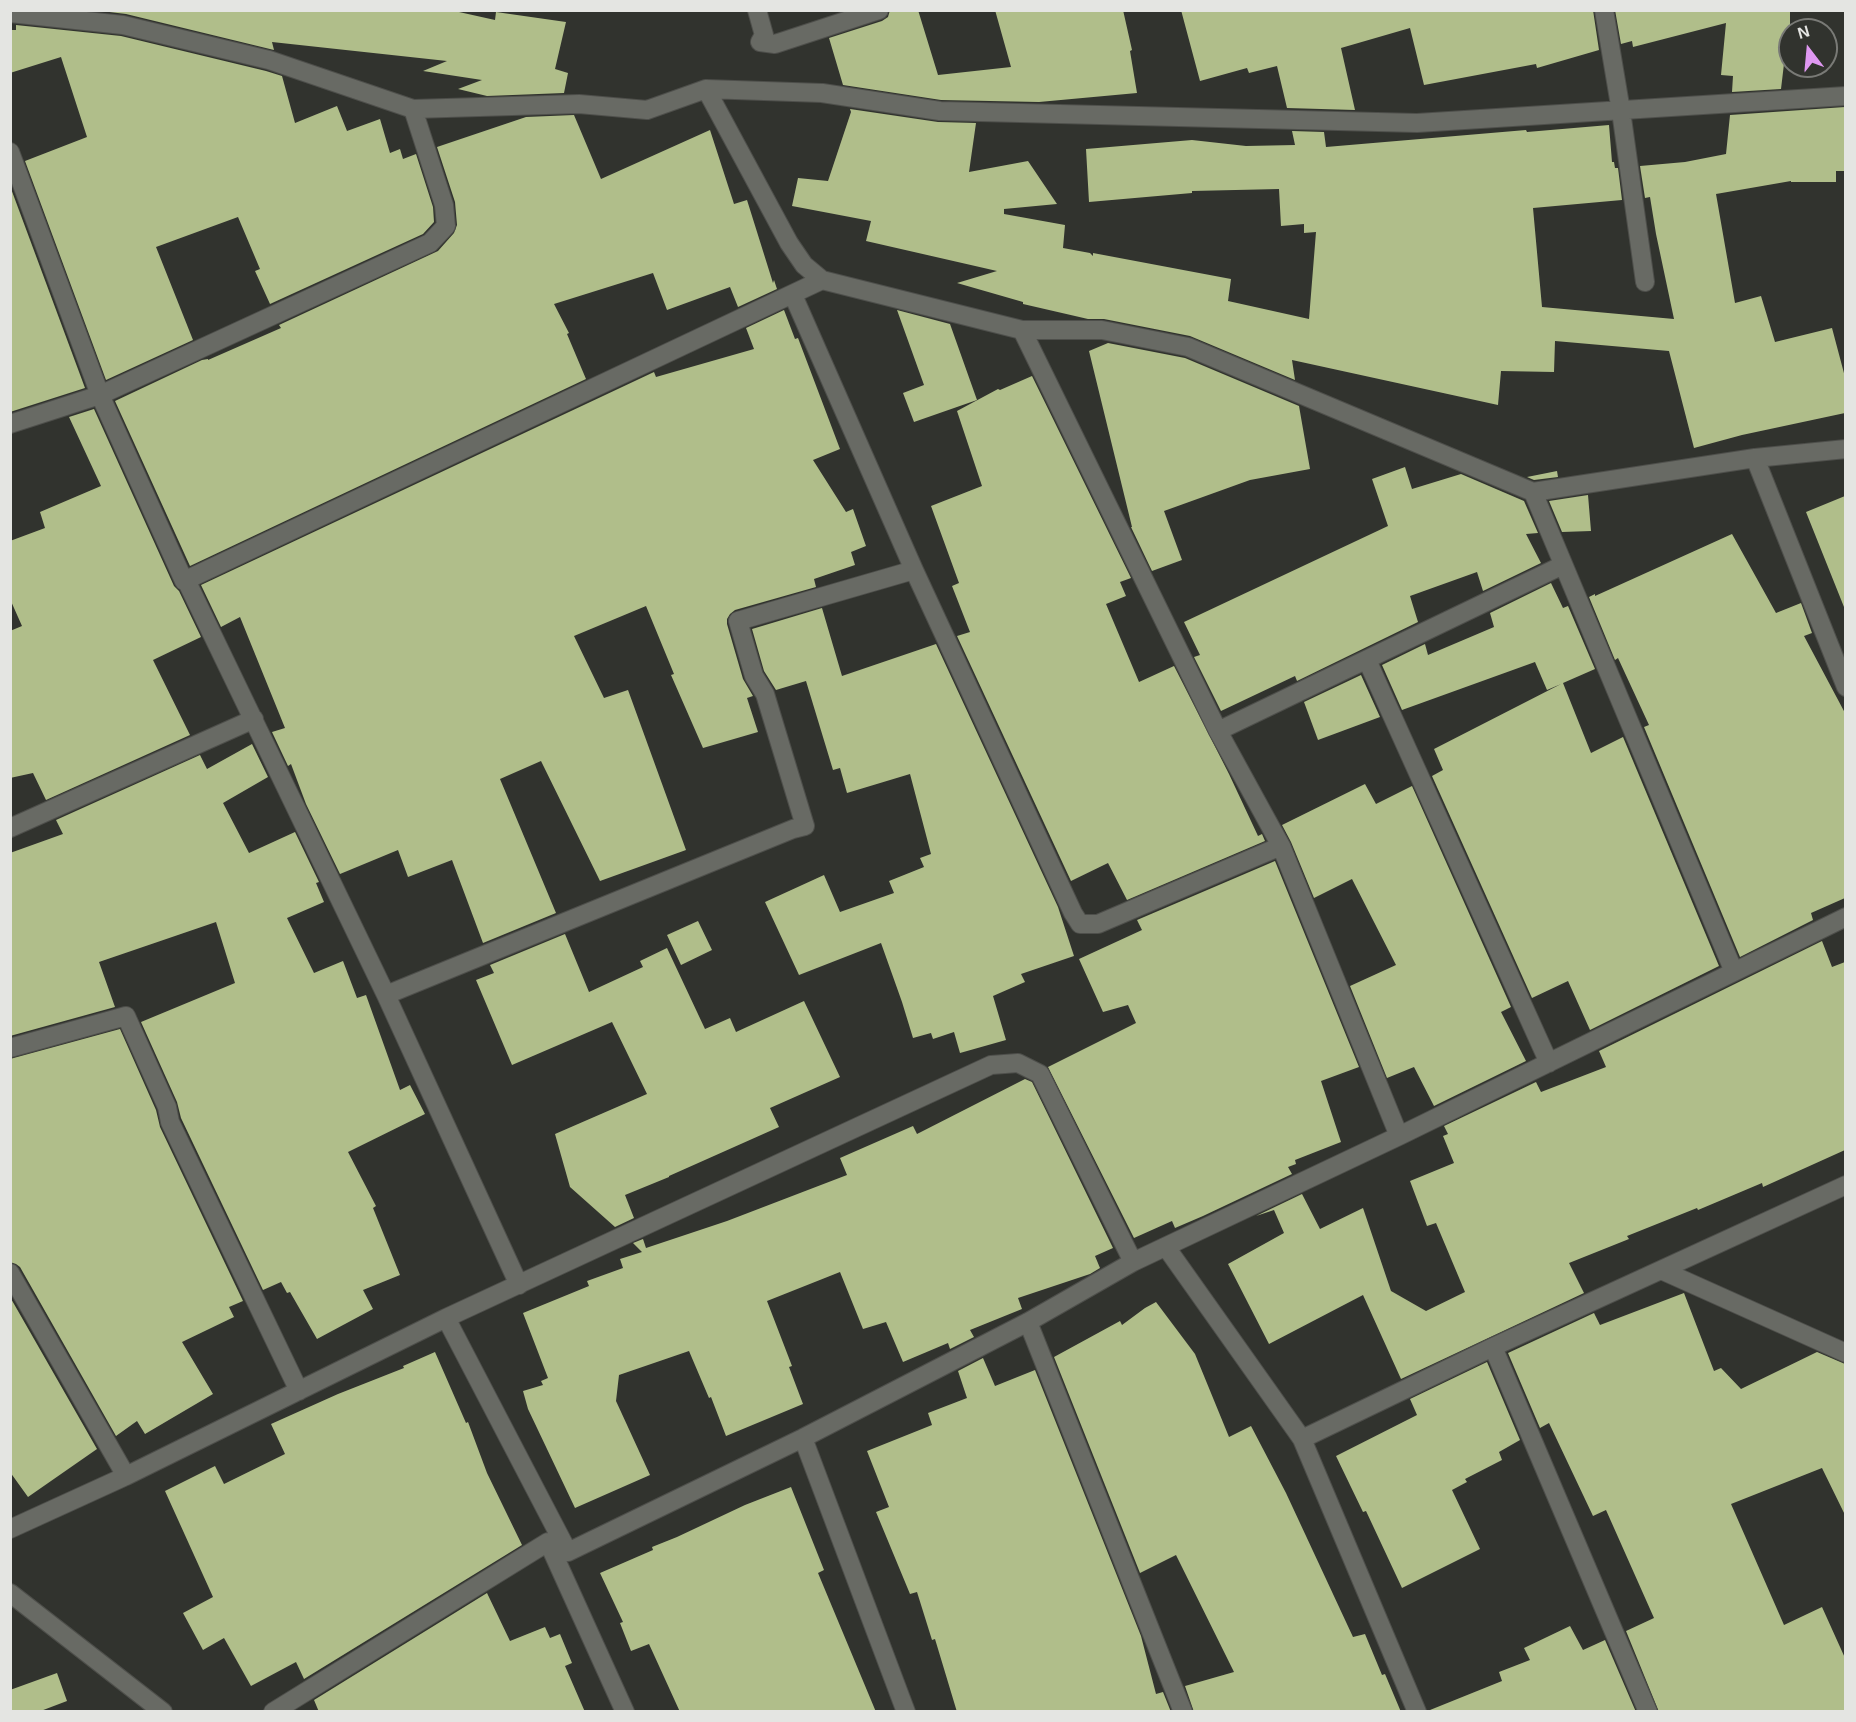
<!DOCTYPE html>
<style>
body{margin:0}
#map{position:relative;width:1856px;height:1722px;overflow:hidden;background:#31332e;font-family:Arial,sans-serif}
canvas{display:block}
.frame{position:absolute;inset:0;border:12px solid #e4e5e2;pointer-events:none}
.north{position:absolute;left:1778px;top:18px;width:60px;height:60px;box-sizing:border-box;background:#31332e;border:2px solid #797a76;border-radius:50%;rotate:344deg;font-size:16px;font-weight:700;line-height:24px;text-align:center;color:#e4e5e2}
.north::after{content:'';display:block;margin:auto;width:21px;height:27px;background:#df98f1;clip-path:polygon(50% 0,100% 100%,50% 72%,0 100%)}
</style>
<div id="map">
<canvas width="1856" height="1722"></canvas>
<div class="frame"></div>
<div class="north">N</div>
</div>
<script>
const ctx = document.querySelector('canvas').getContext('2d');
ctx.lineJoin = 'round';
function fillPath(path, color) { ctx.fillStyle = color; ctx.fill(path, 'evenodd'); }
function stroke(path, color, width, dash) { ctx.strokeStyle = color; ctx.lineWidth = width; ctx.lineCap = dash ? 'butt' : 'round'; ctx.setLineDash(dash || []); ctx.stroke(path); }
fillPath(new Path2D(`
 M93 10H450L495 20 496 12 566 22 555 69 568 73 564 93 487 96 458 89 482 80 423 71 447 61 272 42 274 50 126 14Z
 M890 10H918L938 75 1011 67 995 10H1123L1132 50 1130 51 1137 93 1039 102 941 100 843 85 829 38 882 21 888 17Z
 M1181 10H1593L1599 50 1537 68 1536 64 1424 85 1410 28 1341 48 1355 110 1287 108 1277 66 1249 73 1247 68 1200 81Z
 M1615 10H1790V47H1786L1781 89 1732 92 1733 76 1721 75 1726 23 1633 47 1632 41 1621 44Z
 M16 25 121 36 266 71 282 76 295 123 337 106 347 131 380 119 390 153 400 149 403 159 416 154 433 207 434 222 423 234 270 304 255 271 260 269 238 217 156 247 193 340 106 380 25 161 87 137 61 57 10 73V30H16Z
 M1845 107V171H1836V182H1791V181L1716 194 1735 303 1761 296 1775 342 1832 328 1845 377V413L1742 435 1694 448 1669 351 1555 341 1554 372 1501 371 1498 405 1292 360 1295 380 1190 336 1104 319H1088L1023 304V302L957 283 997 271 866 241 871 221 792 206 798 178 828 181 851 112 850 109 938 122 976 123 969 172 1028 161 1057 204 1004 209V214L1065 225 1063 248 1090 253 1093 256V253L1231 279 1228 301 1309 319 1316 232 1304 233V224L1281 226 1279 189 1192 191V193L1089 202 1086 149 1192 140 1246 146 1295 145 1292 131 1324 132 1326 147 1526 130 1527 132 1609 125 1612 162H1614L1615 168H1618L1622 200 1533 208 1542 307 1674 319 1656 234 1650 197 1645 198 1640 166 1685 162 1726 154 1730 115Z
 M574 115 601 179 710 130 734 204 747 200 773 283 774 280 777 289 738 307 730 287 667 310 653 273 554 304 569 333 567 334 586 379 190 566 115 401 202 360 208 359V360L281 328 279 325 438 251 454 233 457 225 455 202 437 147 526 117Z
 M10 186 85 388 10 412Z
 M784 310 795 339 798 338 840 449 813 460 846 512 853 509 866 546 851 552 855 565 814 579 816 587 735 610 730 614 727 619V624L743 679 753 696 747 698 758 732 703 748 671 675 674 674 646 606 574 636 604 698 628 690 686 850 600 881 541 761 500 779 556 913 483 943 452 860 408 877 398 850 340 874 306 804 291 764 288 766 272 732 285 728 240 617 221 627 201 585 654 372 656 377 754 349 746 328Z
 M897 310 950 324 977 400 914 422 903 393 924 385Z
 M1108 343 1185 358 1299 406 1310 469 1250 480 1164 511 1182 560 1152 571 1131 527H1132L1089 351Z
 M1032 376 1131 578 1120 582 1126 596 1106 604 1139 682 1174 666 1229 774 1258 836 1262 834 1265 841 1127 900 1108 863 1071 881 957 636 970 632 952 586 959 583 931 506 982 486 957 411 998 389 1000 390Z
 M94 409 174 586 179 591 201 637 153 660 190 735 46 800 33 773 10 778V631L22 626 10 599V541L45 528 40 512 101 486 69 417Z
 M1405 467 1412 489 1461 474 1524 501 1538 533 1526 534 1541 563 1483 591 1477 572 1410 596 1418 622 1297 681 1295 676 1221 711 1194 657 1200 655 1184 622 1388 526 1372 479Z
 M1557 471 1558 477 1534 480 1527 477Z
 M1588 495 1591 531 1562 532 1549 501Z
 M1845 496V606L1844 607 1806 512Z
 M1732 534 1776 613 1801 603 1812 633 1804 636 1845 713V898L1811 913 1813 920 1740 957 1644 727 1649 725 1618 658 1615 660 1589 597 1595 594V596Z
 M1551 583 1563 608 1568 606 1595 669 1563 683 1591 753 1623 737 1719 966 1590 1030 1568 981 1532 998 1432 776 1443 770 1434 749 1561 684 1547 690 1535 662 1402 710 1382 665 1425 644 1428 655 1494 627 1490 613Z
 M822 608 842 676 936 644 1058 907 1074 956 1021 974 1025 982 993 996 1006 1040 960 1053 954 1032 933 1039 931 1033 913 1038 902 1002 881 943 799 975 765 902 824 875 840 912 894 893 889 881 924 867 920 858 931 854 910 774 847 793 840 768 833 770 806 681 776 690 764 671 752 629Z
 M1361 675 1380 717 1318 740 1304 702Z
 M252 744 268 777 223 803 249 853 295 832 319 882 316 883 324 902 287 918 314 973 343 961 357 998 366 995 400 1090 410 1085 425 1114 348 1152 376 1206 373 1208 400 1275 363 1290 373 1309 317 1339 290 1292 287 1293 281 1282 263 1290 181 1118 177 1102 141 1022 235 983 216 922 99 962 115 1007 10 1036V853L63 834 56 820 200 755 207 769Z
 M1365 784 1376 804 1412 786 1511 1007 1501 1012 1526 1061 1434 1106 1414 1067 1387 1078 1350 986 1396 965 1352 879 1314 898 1291 842 1282 825Z
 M1275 861 1359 1067 1321 1081 1341 1142 1295 1160 1296 1164 1288 1167 1292 1174 1203 1216 1175 1228 1172 1221 1134 1238 1048 1067 1136 1023 1128 1005 1103 1012 1079 959 1142 930 1137 920Z
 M698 921 712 950 681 965 667 935Z
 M565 934 589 992 643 967 640 961 667 948 705 1029 730 1018 736 1032 804 1001 840 1077 770 1108 779 1127 669 1176V1177L625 1195 634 1218 615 1227 570 1187 555 1134 647 1094 612 1022 512 1065 476 980 494 973 490 965Z
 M1822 941 1832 967 1845 962V1150L1763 1187 1762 1183 1698 1210 1697 1208 1627 1236 1629 1239 1569 1263 1584 1293 1401 1379 1363 1295 1269 1344 1228 1264 1284 1233 1274 1210 1256 1216 1302 1194 1320 1229 1363 1208 1391 1291 1426 1311 1465 1292 1436 1223 1427 1226 1410 1181 1454 1163 1443 1136 1448 1134 1444 1126 1536 1082 1541 1092 1606 1067 1599 1051Z
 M120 1029 156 1110 160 1127 243 1301 229 1307 234 1317 182 1342 213 1394 145 1434 137 1421 116 1436 20 1267 16 1264 10 1262V1059Z
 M1025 1079 1032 1082 1113 1248 1095 1256 1100 1268 1090 1274 1018 1298 1022 1309 970 1330 974 1337 950 1349 948 1343 903 1362 886 1322 863 1329 840 1272 767 1301 792 1366 789 1367 803 1404 726 1436 711 1397 709 1398 689 1351 619 1375 616 1401 650 1475 575 1508 528 1409 523 1391 543 1385 541 1381 548 1378 523 1313 589 1286 587 1281 623 1268 620 1259 642 1252 633 1243 643 1239 646 1248 727 1221 847 1175 840 1158 913 1126 917 1134Z
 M1684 1293 1714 1371 1721 1368 1741 1389 1817 1352 1845 1364V1515L1822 1468 1731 1504 1784 1625 1822 1607 1845 1658V1712H1659L1626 1631 1654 1618 1606 1510 1593 1516 1549 1423 1540 1428 1508 1353 1594 1313 1600 1325Z
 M10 1297 97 1449 28 1497 10 1472Z
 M1156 1302 1195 1354 1229 1437 1251 1426 1286 1493 1353 1637 1365 1634 1382 1675 1385 1674 1401 1712H1194L1185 1686 1234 1672 1176 1555 1140 1573 1054 1357 1120 1321 1122 1325 1145 1308Z
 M435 1352 466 1423 468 1422 487 1473 522 1545 304 1679 296 1662 251 1686 224 1638 203 1650 183 1613 213 1597 165 1491 215 1466 224 1484 285 1454 271 1424 338 1394 404 1368 403 1366Z
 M983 1358 995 1386 1035 1370 1141 1636 1156 1694 1163 1692 1171 1712H957L935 1639 932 1640 917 1592 910 1594 876 1512 889 1507 867 1451 932 1425 928 1413 967 1398 958 1371Z
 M1487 1362 1520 1440 1499 1452 1502 1460 1465 1479 1467 1482 1452 1490 1480 1549 1402 1588 1366 1511 1363 1512 1336 1456 1417 1415 1410 1399Z
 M791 1487 824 1570 818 1573 876 1712H680L649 1644 631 1651 620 1623 623 1622 600 1573 653 1550 652 1547 677 1537 745 1505Z
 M487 1593 510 1641 545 1627 550 1638 560 1634 572 1663 565 1666 585 1712H319L314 1700Z
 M1570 1626 1583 1650 1605 1640 1636 1712H1431L1430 1710 1502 1681 1499 1672 1530 1660 1524 1648Z
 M57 1673 67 1701 38 1712H10V1690Z`), '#b0be8a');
const minor = new Path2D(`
 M757 10 764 35 760 42 775 44 879 10
 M1604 10 1621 111 1645 282
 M10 13 123 25 269 60 413 109 579 104 647 110 706 89 822 93 940 111 1417 123 1846 96
 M706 89 789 243 804 265 822 280 1022 330H1102L1188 347 1533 492 1755 458 1846 449
 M10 152 100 395 184 581 186 580 386 995 519 1285
 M793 295 914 570 1073 913 1080 924H1098L1281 846
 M1022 330 1218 731 1281 846 1399 1136
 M10 424 100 395 430 243 446 226 444 205 413 109
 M1755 458 1846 687
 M1533 492 1734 972
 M186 580 822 280
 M1367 660 1549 1063
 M1218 731 1563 565
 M10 828 254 719
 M386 995 793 829 805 826 765 694 754 676 738 621 914 570
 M10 1048 126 1016 167 1107 170 1122 299 1391
 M1166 1247 1302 1439 1417 1712
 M1661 1270 1846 1353
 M10 1273 126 1476
 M446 1318 568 1552
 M1028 1322 1183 1712
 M1493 1347 1648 1712
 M803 1438 906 1712
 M1302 1439 1493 1347 1846 1185
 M10 1529 126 1476 446 1318 991 1065 1018 1063 1040 1074 1133 1262
 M548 1542 625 1712
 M10 1593 163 1712
 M273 1712 548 1542 568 1552 803 1438 1028 1322 1133 1262 1399 1136 1846 917`);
stroke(minor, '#4e4f4b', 20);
stroke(minor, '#686a64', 18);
</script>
